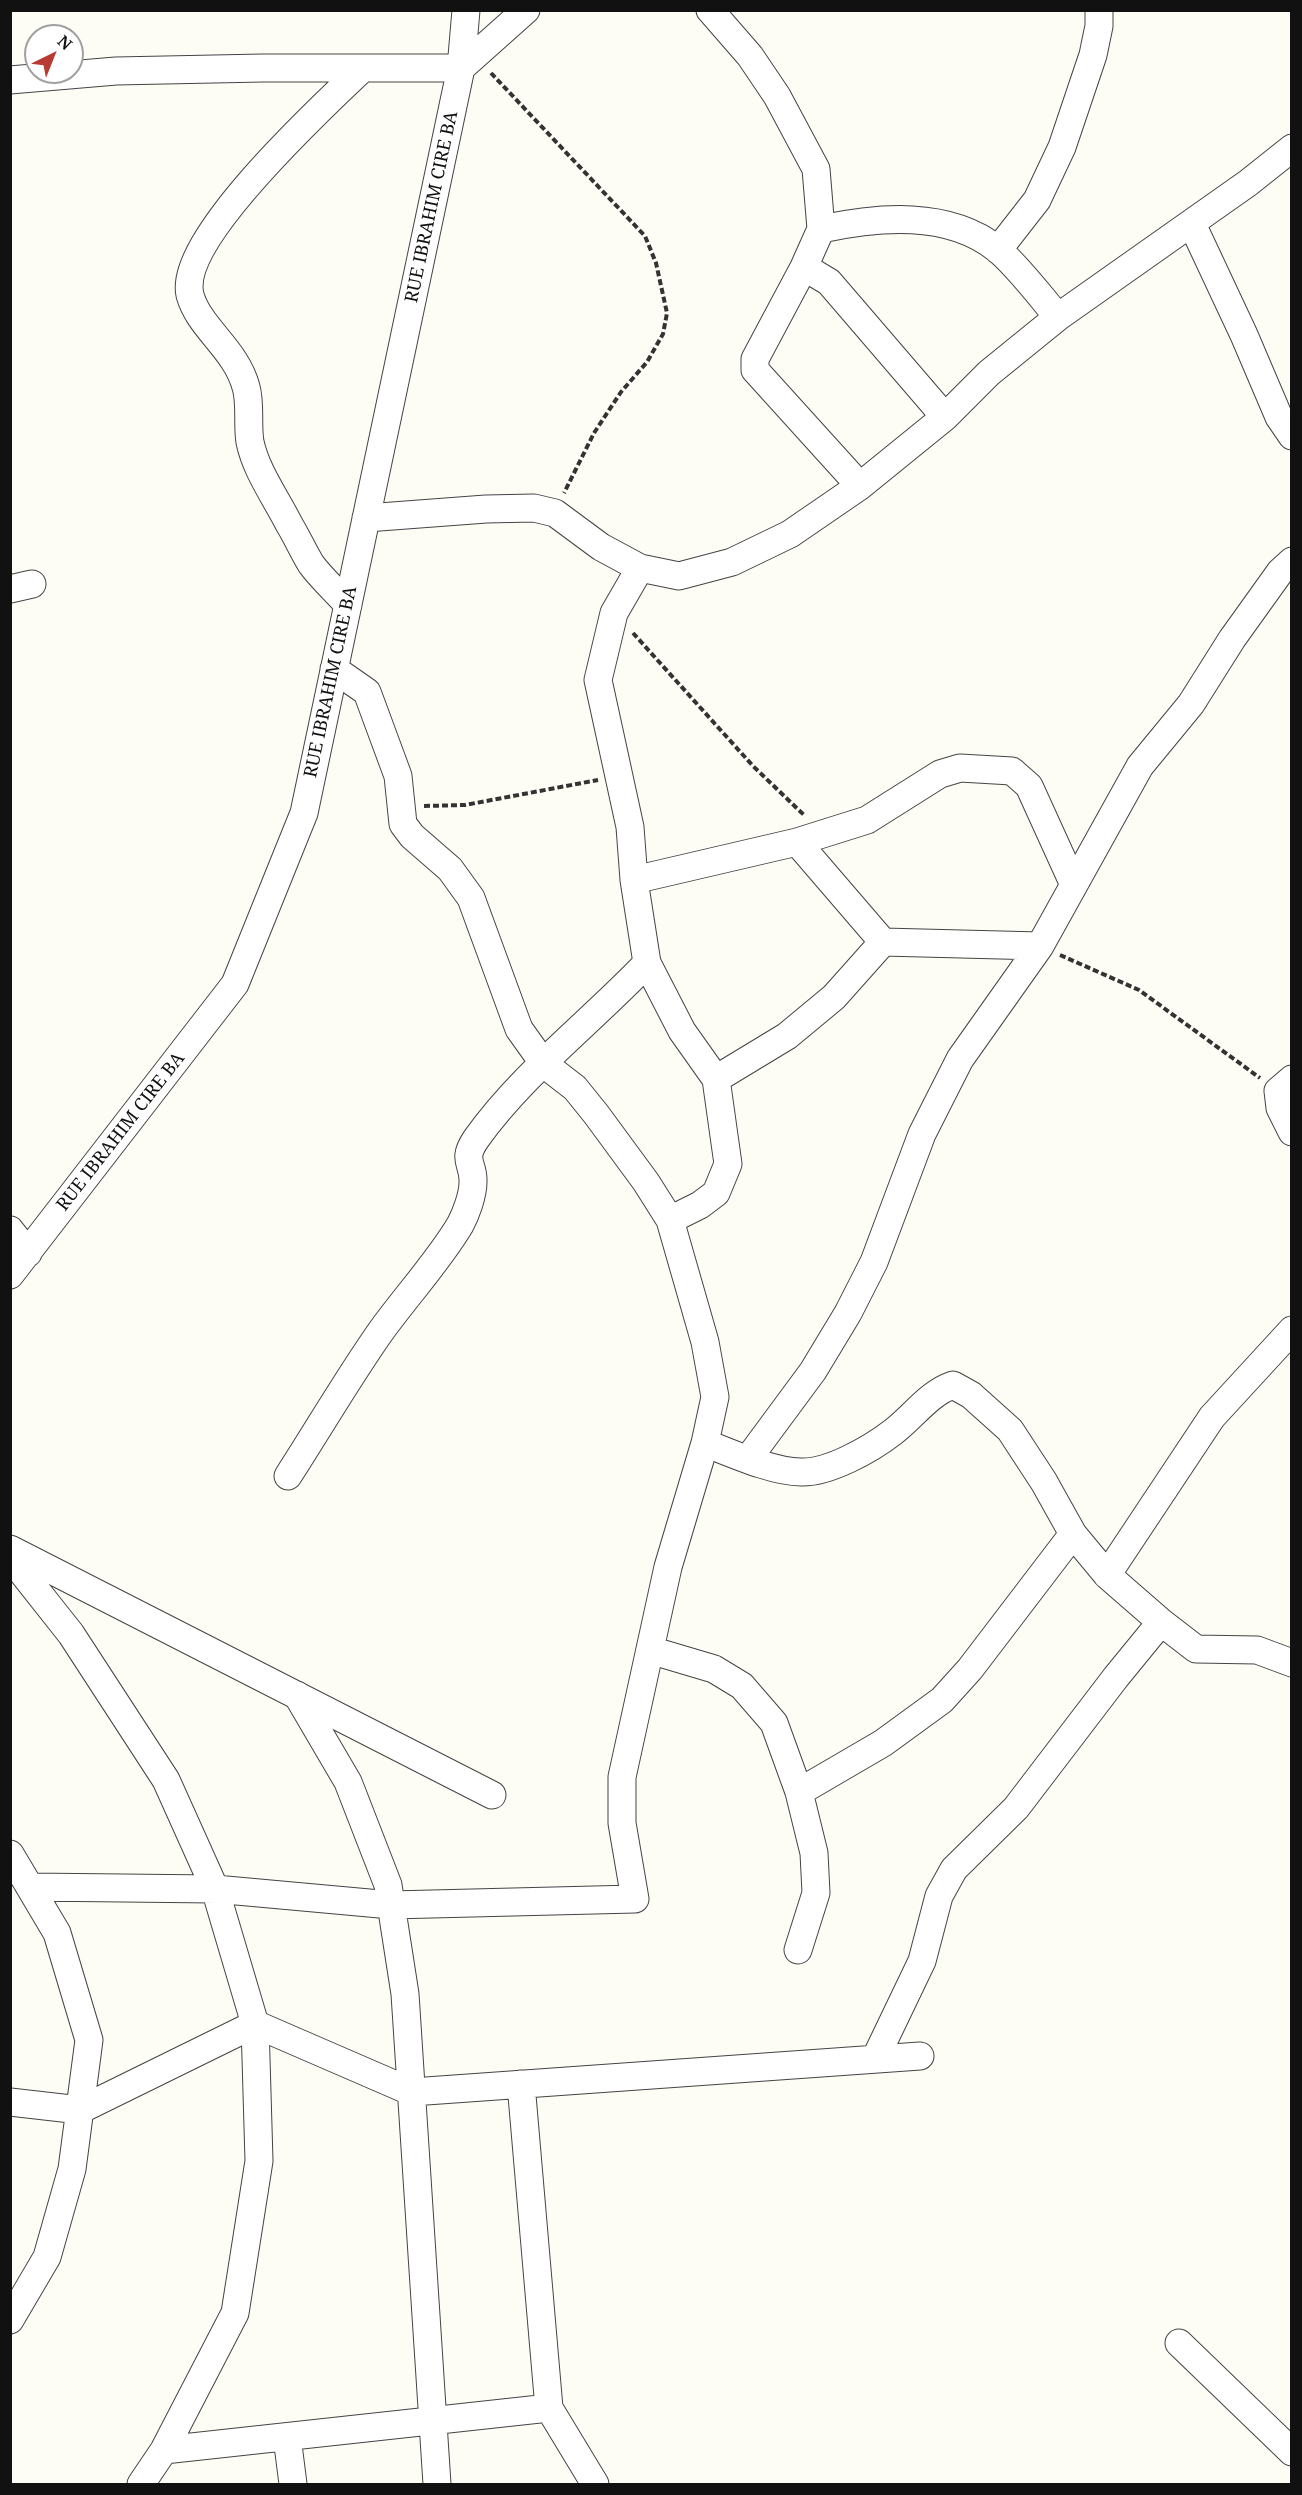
<!DOCTYPE html>
<style>
body{margin:0}
#map{position:relative;width:1302px;height:2495px;overflow:hidden;background:#fefdf5;font-family:"Noto Serif",serif}
canvas{display:block}
.frame{position:absolute;inset:0;border:12px solid #111;pointer-events:none}
.north{position:absolute;left:24px;top:24px;width:60px;height:60px;box-sizing:border-box;background:#fff;border:2px solid #a0a0a0;border-radius:50%;rotate:43deg;font-size:16px;font-weight:700;line-height:24px;text-align:center;color:#111}
.north::after{content:'';display:block;margin:auto;width:21px;height:27px;background:#b73a33;clip-path:polygon(50% 0,100% 100%,50% 72%,0 100%)}
</style>
<div id="map">
<canvas width="1302" height="2495"></canvas>
<div class="frame"></div>
<div class="north">N</div>
</div>
<script>
const ctx = document.querySelector('canvas').getContext('2d');
ctx.lineJoin = 'round';
function stroke(path, color, width, dash) { ctx.strokeStyle = color; ctx.lineWidth = width; ctx.lineCap = dash ? 'butt' : 'round'; ctx.setLineDash(dash || []); ctx.stroke(path); }
function drawText(font, color, halo, rows, align = 'center') {
  ctx.font = font + ' "Noto Serif",serif'; ctx.lineWidth = 6; ctx.setLineDash([]); ctx.textBaseline = 'middle'; ctx.strokeStyle = halo; ctx.fillStyle = color; for (const [text, x, y, turn = 0] of rows) {
    ctx.save(); ctx.translate(x, y); ctx.rotate((+turn || 0) * Math.PI / 180); ctx.textAlign = isNaN(turn) ? turn : align; if (halo) ctx.strokeText(text, 0, 0); ctx.fillText(text, 0, 0); ctx.restore();
  }
}
const minor = new Path2D(`
 M710 10 750 56 777 96 816 169 821 229 804 267 755 359V370L860 486
 M10 80 116 71 263 68H461L526 10
 M1192 224 1244 335 1279 417 1292 436
 M821 229C878 217 948 210 997 249 1016 264 1041 297 1058 317
 M998 250 1037 200 1062 147 1093 55 1099 26V10
 M804 267 829 282 945 417
 M366 518 486 509 534 508 555 513 601 547 640 568
 M10 589 32 584
 M348 605C336 591 321 578 311 564 303 551 297 537 289 524 276 498 256 471 250 442 247 424 251 404 246 387 236 349 199 328 190 295 177 240 323 106 363 68
 M797 842 883 942
 M634 880 797 842 867 820 940 774 960 768 1012 771 1029 786 1074 885
 M716 1079 787 1036 834 997 883 942 1040 946
 M1292 1079 1278 1091 1280 1108 1292 1132
 M670 1220 700 1205 716 1193 728 1164 716 1079 682 1031 647 963 634 880 630 827 598 680 614 613 640 568 679 576 732 562 790 534 860 486 945 417 989 373 1058 317 1248 183 1292 148
 M10 1230 28 1253
 M10 1275 235 984 304 813 461 68 466 10
 M705 1443C731 1453 773 1472 801 1472 829 1473 871 1449 893 1432 913 1417 929 1393 953 1385L971 1395 1010 1430 1044 1482 1073 1534 1107 1575 1161 1622 1196 1649 1257 1650 1292 1663
 M748 1459 813 1371 848 1313 874 1262 922 1134 960 1059 1040 946 1140 766 1191 704 1232 639 1280 572 1292 561
 M288 1476C319 1428 348 1378 381 1331 407 1295 437 1263 460 1225 466 1214 473 1195 473 1182 474 1163 461 1161 476 1139 522 1074 592 1021 647 963
 M10 1549 492 1795
 M10 1557 71 1634 166 1780 215 1889 255 2024 259 2161 235 2313 164 2450 141 2484
 M1107 1575 1212 1417 1292 1330
 M650 1650 714 1669 742 1686 774 1723 799 1792 814 1853 816 1893 798 1950
 M297 1695 348 1782 388 1885 405 1994 437 2484
 M799 1792 883 1743 942 1700 970 1669 1073 1534
 M10 1854 57 1933 89 2040 72 2169 47 2257 10 2320
 M30 1887 215 1889 391 1905 635 1899 622 1823V1777L668 1567 705 1443 715 1397 705 1342 670 1220 646 1182 596 1114 575 1088 544 1064 519 1029 471 898 450 869 412 836 403 824 398 776 367 692 334 669
 M875 2059 922 1961 939 1896 954 1869 1016 1808 1116 1677 1161 1622
 M521 2084 549 2408 595 2484
 M10 2102 80 2110 255 2024 412 2092 920 2056
 M1179 2343 1292 2452
 M287 2437 293 2484
 M164 2450 549 2408`);
stroke(minor, '#444', 29);
stroke(new Path2D(`
 M491 73 645 236 656 263 667 313 663 334 647 362 621 392 594 433 564 493
 M633 633 753 766 805 816
 M424 806 465 805 598 780
 M1060 955 1139 990 1260 1078`), '#333', 4, [6, 3]);
stroke(minor, '#fff', 27);
drawText('18px', '#111', '#fff', [
 ["RUE IBRAHIM CIRE BA",432,207,-78],
 ["RUE IBRAHIM CIRE BA",331,682,-78],
 ["RUE IBRAHIM CIRE BA",121,1132,-52]
]);
</script>
